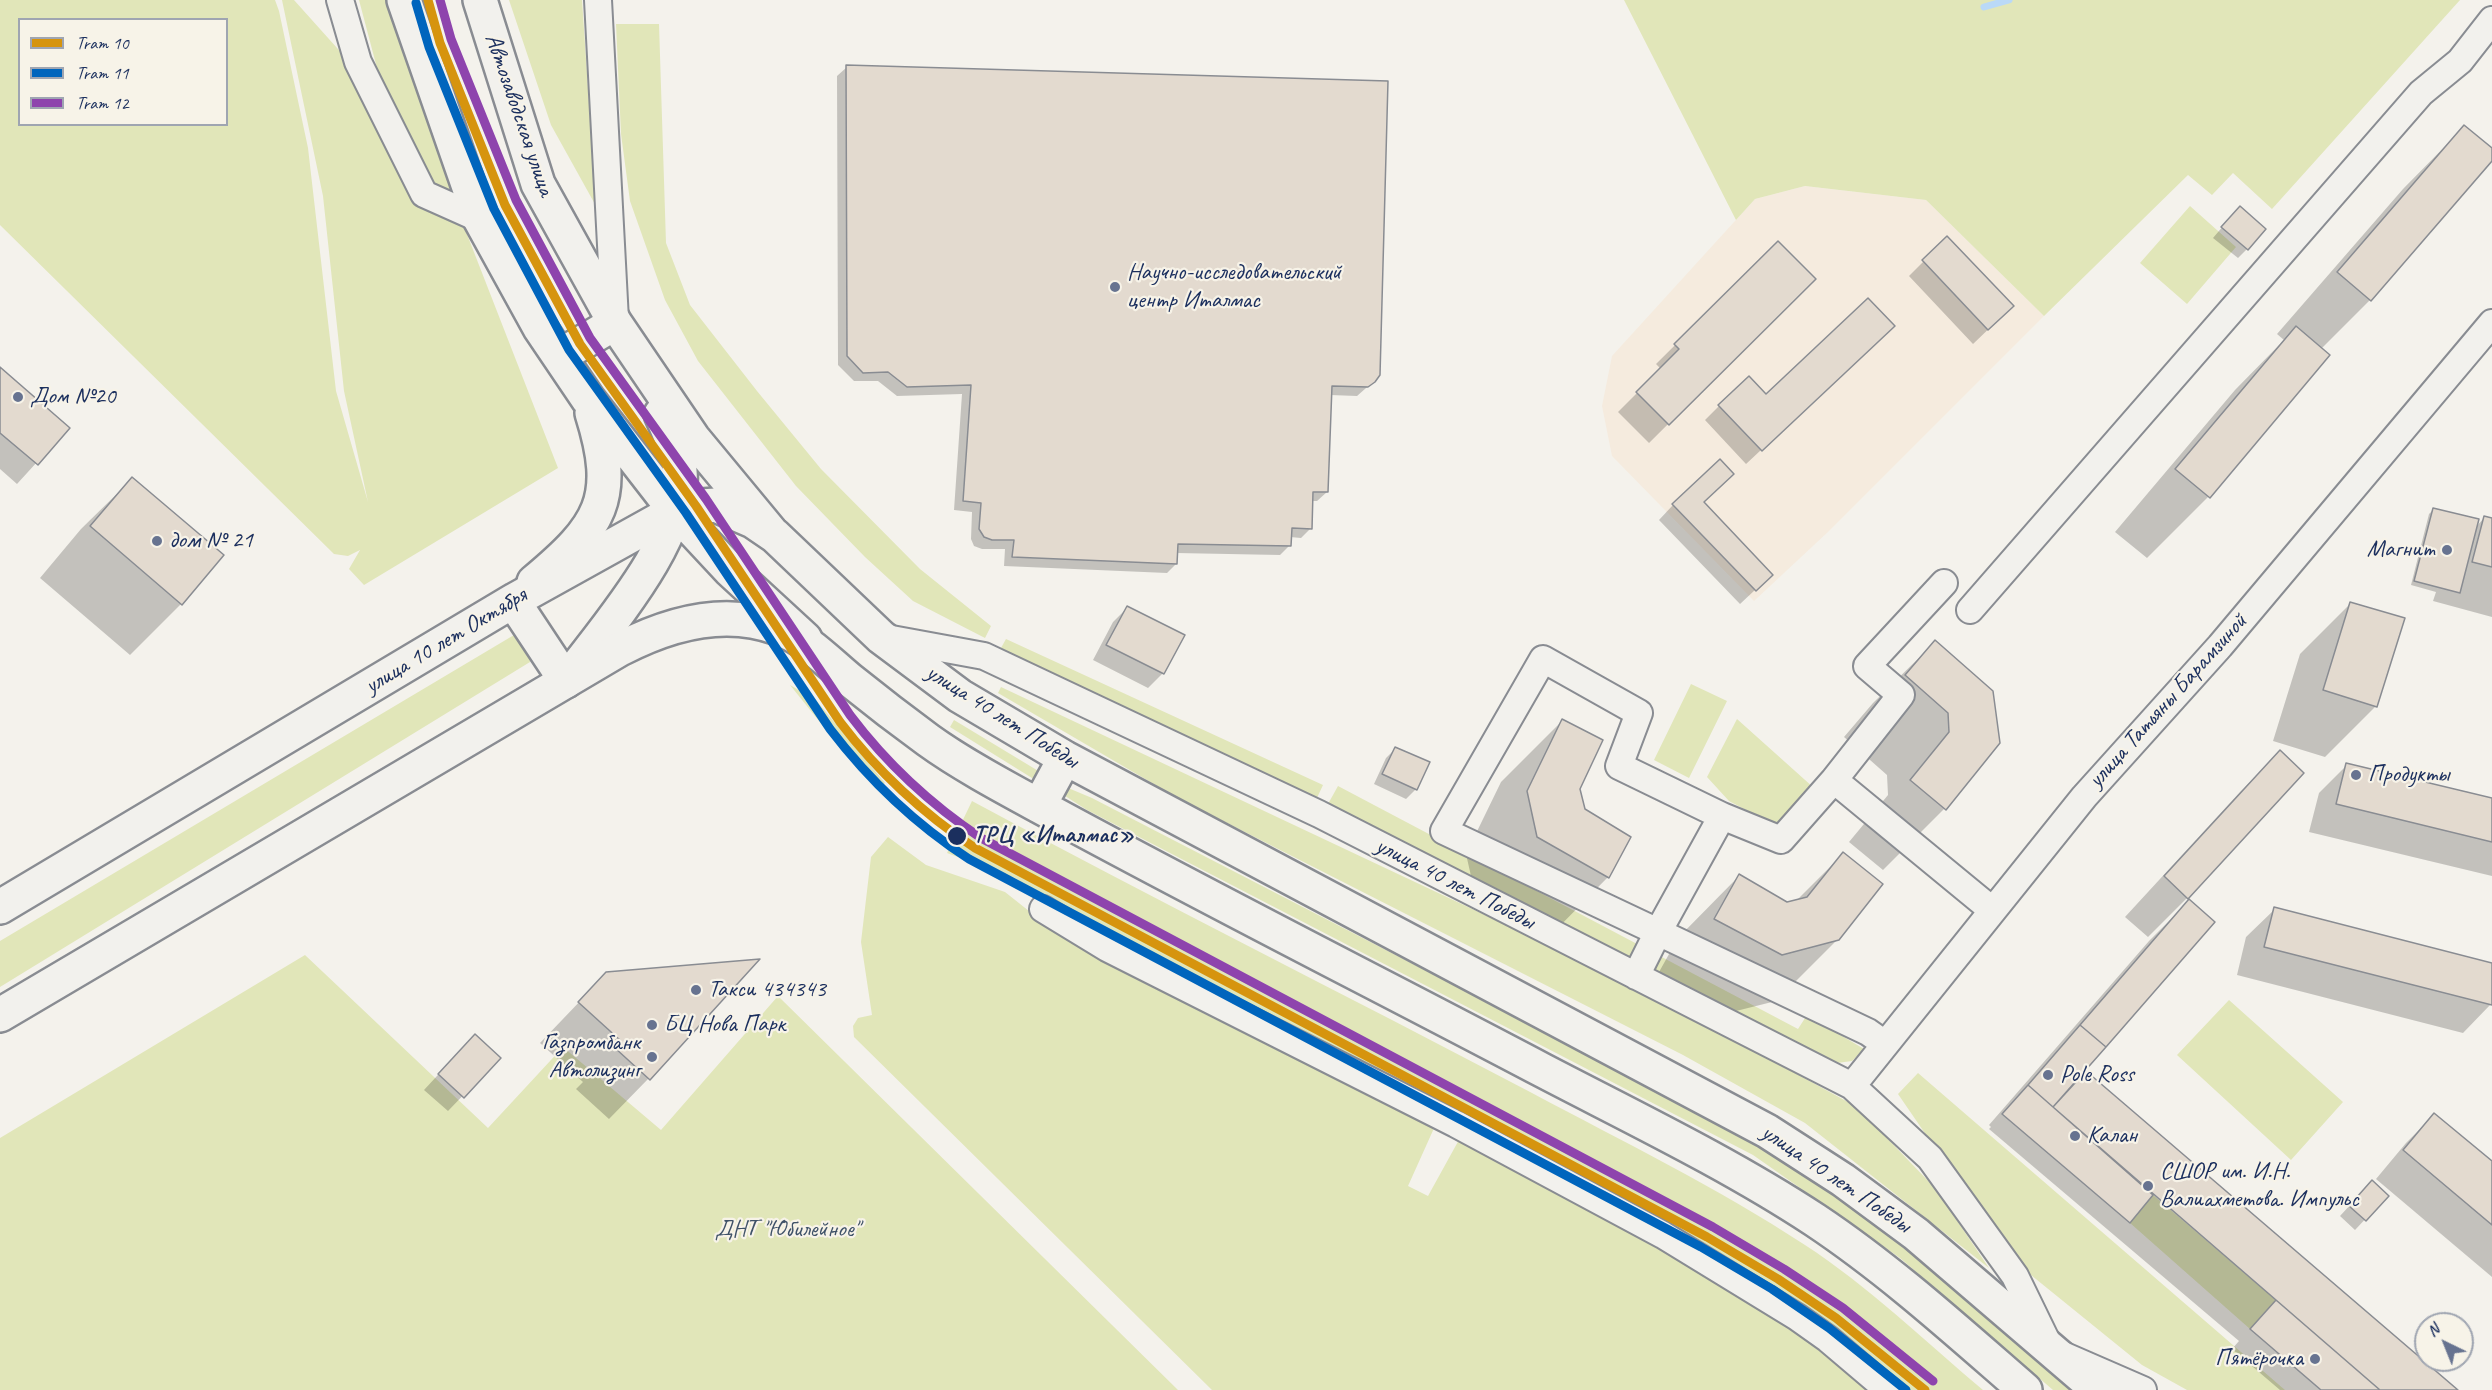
<!DOCTYPE html>
<meta charset="utf-8">
<style>
body{margin:0}
#map{position:relative;width:2492px;height:1390px;overflow:hidden;background:#f4f2ec;font-family:Caveat,sans-serif}
canvas{display:block}
.legend{position:absolute;left:18px;top:18px;width:210px;height:108px;box-sizing:border-box;background:#f7f3e8;border:2px solid #9fa5b1;margin:0;padding:8px 10px;list-style:none;font-size:18px;color:#1b2f5e}
.legend li{display:flex;align-items:center;gap:12px;height:30px}
.legend b{width:30px;border:2px solid #9fa5b1}
.north{position:absolute;left:2414px;top:1312px;width:60px;height:60px;box-sizing:border-box;background:#f7f3e8;border:2px solid #9fa5b1;border-radius:50%;rotate:317deg;font-size:16px;font-weight:700;line-height:24px;text-align:center;color:#1b2f5e}
.north::after{content:'';display:block;margin:auto;width:21px;height:27px;background:#677390;clip-path:polygon(50% 0,100% 100%,50% 72%,0 100%)}
</style>
<div id="map">
<canvas width="2492" height="1390"></canvas>
<ul class="legend">
<li><b style="height:8px;background:#d6940e"></b>Tram 10</li>
<li><b style="height:8px;background:#0065bd"></b>Tram 11</li>
<li><b style="height:8px;background:#8e44ad"></b>Tram 12</li>
</ul>
<div class="north">N</div>
</div>
<script>
const ctx = document.querySelector('canvas').getContext('2d');
ctx.lineJoin = 'round';
function fillPath(path, color) { ctx.fillStyle = color; ctx.fill(path, 'evenodd'); }
function stroke(path, color, width, dash) { ctx.strokeStyle = color; ctx.lineWidth = width; ctx.lineCap = dash ? 'butt' : 'round'; ctx.setLineDash(dash || []); ctx.stroke(path); }
function drawText(font, color, halo, rows, align = 'center') {
  ctx.font = font + ' Caveat,sans-serif'; ctx.lineWidth = 4.5; ctx.setLineDash([]); ctx.textBaseline = 'middle'; ctx.strokeStyle = halo; ctx.fillStyle = color; for (const [text, x, y, turn = 0] of rows) {
    ctx.save(); ctx.translate(x, y); ctx.rotate((+turn || 0) * Math.PI / 180); ctx.textAlign = isNaN(turn) ? turn : align; if (halo) ctx.strokeText(text, 0, 0); ctx.fillText(text, 0, 0); ctx.restore();
  }
}
fillPath(new Path2D(`
 M1805 186 1926 200 2044 316 1829 531 1754 601 1612 456 1602 406 1612 356 1755 199Z`), '#f5ebde');
fillPath(new Path2D(`
 M0 0H275L279 11 308 148 336 391 368 502 344 391 323 196 282 0H294L346 58 419 203 463 224 558 468 364 585 349 569 360 550 348 556 334 554 0 225ZM20 20H226V124H20Z
 M359 0H388L405 59 456 196 430 184 377 68Z
 M509 0H582L596 206 551 125Z
 M1624 0H2460L2272 209 2233 173 2212 195 2188 175 2044 316 1926 200 1805 186 1755 199 1736 220Z
 M616 24H659L666 243 690 305 757 391 821 469 920 569 991 626 985 638 913 601 865 557 796 486 698 361 665 300 630 201 621 134Z
 M2190 206 2236 247 2187 304 2140 263Z
 M514 635 529 645 530 662 0 987V941Z
 M1006 639 1323 785 1316 800 1001 648Z
 M1691 684 1727 701 1689 778 1654 760Z
 M790 685 816 700 885 783 880 787 827 731Z
 M1001 687 1640 988 1857 1107 1935 1188 1989 1268 1805 1123 1683 1055 1176 797 998 693Z
 M1737 719 1814 788 1778 827 1729 801 1707 777Z
 M954 720 1045 775 1040 783 950 727Z
 M1061 785 1092 798 1761 1144 1909 1247 2075 1390H2053L1900 1258 1753 1155 1087 810 1059 792Z
 M1338 786 1798 1029 1807 1015 1864 1049 1852 1061 1837 1063 1328 804Z
 M972 801C1157 901 1346 995 1532 1093 1624 1142 1718 1188 1805 1245 1868 1286 1925 1341 1983 1390H1907L1837 1331 1695 1239 1455 1113 1111 939 1015 878 947 853Z
 M888 837 926 865 1005 892 1034 915 1098 956 1203 1013 1435 1126 1408 1186 1428 1196 1460 1138 1668 1248 1822 1348 1872 1390H1212L854 1037 853 1026 858 1018 872 1015 861 942 871 857Z
 M305 955 488 1128 563 1047 661 1130 778 996 1178 1390H0V1138Z
 M2229 1000 2343 1102 2291 1160 2177 1055Z
 M1918 1073 2285 1390H2187L2142 1365 2026 1271 1957 1180 1898 1094Z
 M2153 1195 2276 1300 2250 1329 2130 1223Z`), '#e1e6b9');
fillPath(new Path2D(`
 M847 67 1374 381 1357 396 1330 395 1327 492 1317 501H1312L1311 528 1301 538 1290 537 1289 546 1280 555 1176 553V564L1167 573 1004 566 1005 549H982L974 546 971 539 972 512 954 510 962 394 897 396 878 381H854L838 365 837 76Z
 M2464 127 2492 150V159L2370 300 2321 349 2328 355 2208 497 2147 558 2115 532 2235 390 2284 340 2277 334 2403 189Z
 M2230 218 2247 249 2238 258 2213 238Z
 M1947 238 1998 320 1973 344 1909 276Z
 M1778 243 1814 279 1649 443 1618 412 1661 369 1656 364Z
 M1879 340 1746 464 1705 420 1719 406 1766 396Z
 M0 369 68 428 17 484 0 469Z
 M132 479 181 604 130 655 40 578 81 529Z
 M1702 503 1771 575 1740 604 1659 520 1673 505Z
 M2433 510 2476 527 2484 518 2492 520V617L2433 601 2436 592 2411 585 2429 514Z
 M2351 603 2376 706 2325 757 2273 741 2300 654Z
 M1128 607 1163 673 1148 688 1093 660 1113 622Z
 M1935 642 1999 743 1944 809 1883 870 1849 842 1888 795 1887 775 1844 737 1873 703Z
 M1562 721 1584 810 1608 877 1547 939 1476 898 1466 854 1501 782Z
 M1396 748 1416 789 1406 799 1374 784 1386 758Z
 M2280 752 2187 898 2148 937 2125 917 2240 792Z
 M2347 765 2492 800V876L2309 832 2319 793Z
 M1843 854 1838 939 1776 1001 1720 1015 1654 981 1678 938 1739 876 1787 903 1795 902Z
 M2189 901 2084 1071 2455 1390H2280L2232 1349 2239 1341 1989 1129 1991 1127 1989 1125 2149 941Z
 M2275 909 2492 964 2491 1004 2463 1033 2237 975 2246 937Z
 M756 961 648 1079 609 1119 576 1089 583 1082 540 1043 606 974Z
 M461 1050 499 1058 448 1111 424 1090Z
 M2434 1115 2492 1163V1277L2376 1179 2406 1143Z
 M2362 1192 2387 1196 2355 1230 2340 1216Z`), '#0003');
stroke(new Path2D(`
 M1984 7 2009 0`), '#bad9f7', 7);
const building = new Path2D(`
 M846 65 1388 81 1380 375 1375 382 1368 387 1332 386 1328 492H1313L1312 529 1292 528 1291 546 1178 544 1177 564 1012 557 1014 540H992L984 537 979 529 981 503 963 501 971 385 907 387 888 372 863 373 847 356Z
 M2464 125 2492 148V161L2371 301 2337 272Z
 M2240 206 2266 229 2248 250 2221 227Z
 M1947 236 2014 306 1988 330 1922 260Z
 M1778 241 1816 279 1669 425 1636 392 1679 349 1674 344Z
 M1868 298 1895 326 1762 451 1718 405 1749 376 1766 394Z
 M2296 326 2330 355 2210 498 2175 469Z
 M0 367 70 428 38 465 0 433Z
 M1720 459 1734 474 1704 502 1773 575 1756 591 1672 504Z
 M132 477 224 555 182 605 90 526Z
 M2433 508 2479 519 2460 593 2414 581Z
 M2484 516 2492 518V567L2472 562Z
 M2350 602 2405 618 2377 707 2323 690Z
 M1127 606 1185 635 1164 674 1106 645Z
 M1935 640 1993 691 2000 743 1946 810 1910 780 1949 732 1948 713 1905 675Z
 M1562 719 1603 740 1580 789 1585 809 1631 837 1609 878 1537 837 1527 791Z
 M1395 747 1430 762 1417 790 1382 774Z
 M2280 750 2304 773 2188 899 2164 876Z
 M2346 763 2492 798V842L2336 804Z
 M1843 852 1883 884 1839 940 1782 955 1714 919 1739 874 1787 902 1807 897Z
 M2189 899 2215 922 2106 1047 2080 1025Z
 M2274 907 2492 963V1005L2264 947Z
 M760 959 650 1080 615 1048 621 1041 578 1002 606 972Z
 M2080 1025 2106 1047 2053 1107 2028 1085Z
 M475 1034 501 1058 464 1098 438 1074Z
 M2086 1071 2458 1390H2380L2053 1107Z
 M2028 1085 2153 1195 2130 1223 2002 1114Z
 M2434 1113 2492 1161V1225L2403 1150Z
 M2372 1180 2389 1196 2366 1221 2349 1206Z
 M2276 1300 2380 1390H2321L2250 1329Z`);
fillPath(building, '#e3dacf');
stroke(building, '#898c92', 1.5);
const street = new Path2D(`
 M340 0 358 62 424 194 480 219
 M598 0 615 320
 M1970 610 2421 93 2460 61 2492 20
 M886 638 984 656 1319 814 1852 1086 1930 1158 2015 1276 2051 1350 2143 1390
 M1834 780 1901 695 1867 666 1944 583
 M1043 909 1107 948 1456 1124 1663 1235 1797 1317 1828 1339 1888 1390
 M1636 976 1658 932 1444 831 1543 659 1639 713 1619 766 1722 816
 M1885 1044 1868 1032 1658 932 1722 816 1781 840 1834 780 1992 910
 M1852 1086 2084 797 2220 646 2492 323`);
const secondary = new Path2D(`
 M404 0 480 219 540 328 588 399 675 511 730 570 805 639
 M480 0 538 184 615 323 693 438 770 531
 M560 356 615 323
 M534 582C601 526 619 499 592 413
 M566 681C605 628 686 539 680 471 678 451 669 432 661 414`);
const primary = new Path2D(`
 M513 601 566 681
 M1039 806 1065 758
 M0 907 513 601 675 511 686 507 716 505 753 521 775 536 881 637 960 696 1065 758 1767 1131 1843 1180 1916 1234 2098 1390
 M0 1015 620 649C668 624 725 608 778 628 807 639 827 661 850 680 876 701 902 721 928 740 961 764 1006 788 1041 807 1206 897 1375 982 1542 1070 1632 1117 1730 1164 1815 1220 1890 1270 1957 1331 2025 1390`);
stroke(street, '#898c92', 30);
stroke(secondary, '#898c92', 38);
stroke(primary, '#898c92', 38);
stroke(street, '#f2f1ed', 26);
stroke(secondary, '#f2f1ed', 33);
stroke(primary, '#f2f1ed', 33);
stroke(new Path2D(`
 M428 0 440 43 505 205 580 344 696 506 840 722C878 772 922 813 975 848L1707 1237 1778 1279 1836 1318 1925 1390`), '#d6940e', 9);
stroke(new Path2D(`
 M416 3 429 47 494 209 569 350 686 513 830 729C869 780 915 824 969 859L1701 1247 1772 1289 1829 1328 1906 1390`), '#0065bd', 9);
stroke(new Path2D(`
 M440 0 451 39 516 200 590 338 706 499 850 715C887 764 930 804 981 838L1713 1227 1784 1269 1843 1308 1933 1381`), '#8e44ad', 9);
for (const [x, y, r, color] of [
 [1115,287,6,"#677390"],
 [18,397,6,"#677390"],
 [157,541,6,"#677390"],
 [2447,550,6,"#677390"],
 [2356,775,6,"#677390"],
 [957,836,10,"#1b2f5e"],
 [696,990,6,"#677390"],
 [652,1025,6,"#677390"],
 [652,1057,6,"#677390"],
 [2048,1075,6,"#677390"],
 [2075,1136,6,"#677390"],
 [2148,1186,6,"#677390"],
 [2315,1359,6,"#677390"]
]) { const dot = new Path2D(); dot.arc(x, y, r, 0, 2 * Math.PI); ctx.fillStyle = color; ctx.fill(dot); stroke(dot, '#f7f3e8', 2); }
drawText('24px', '#1b2f5e', '#f7f3e8', [
 ["Автозаводская улица",519,115,71],
 ["улица 10 лет Октября",446,641,-31],
 ["улица Татьяны Барамзиной",2168,701,-48],
 ["улица 40 лет Победы",1002,717,32],
 ["улица 40 лет Победы",1455,884,27],
 ["улица 40 лет Победы",1836,1179,34]
]);
drawText('24px', '#1b2f5e', '#f7f3e8', [
 ["Научно-исследовательский",1127,273],
 ["центр Италмас",1127,301],
 ["Дом №20",30,397],
 ["дом № 21",169,541],
 ["Магнит",2435,550,"right"],
 ["Продукты",2368,775],
 ["Такси 434343",708,990],
 ["БЦ Нова Парк",664,1025],
 ["Газпромбанк",640,1043,"right"],
 ["Автолизинг",640,1071,"right"],
 ["Pole Ross",2060,1075],
 ["Калан",2087,1136],
 ["СШОР им. И.Н.",2160,1172],
 ["Валиахметова. Импульс",2160,1200],
 ["Пятёрочка",2303,1359,"right"]
], 'left');
drawText('bold 24px', '#1b2f5e', '#f7f3e8', [
 ["ТРЦ «Италмас»",973,836]
], 'left');
drawText('24px', '#3f5268', '#f7f3e8', [
 ["ДНТ \"Юбилейное\"",787,1230]
]);
</script>
